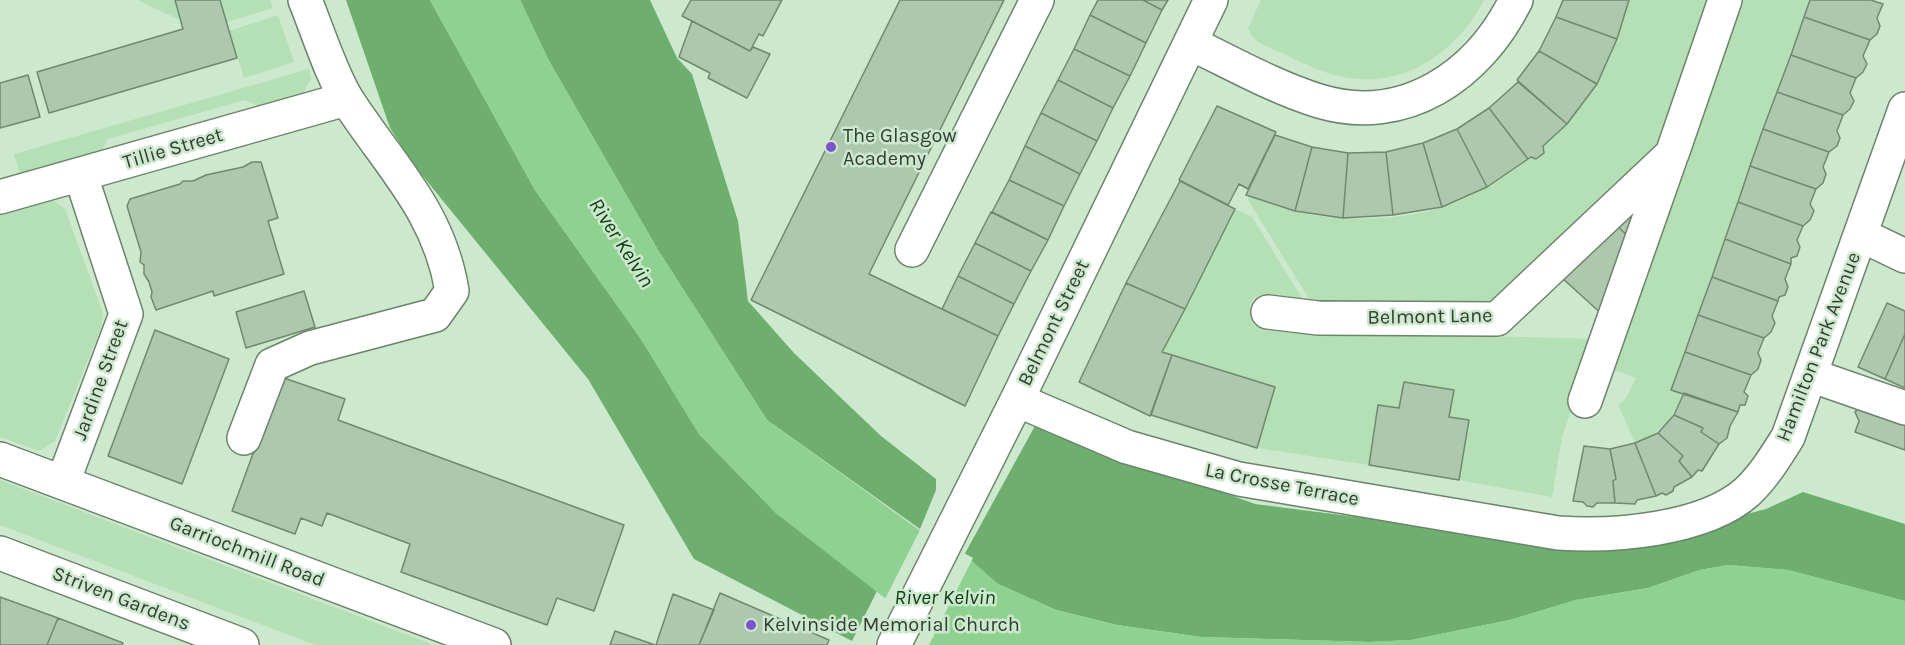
<!DOCTYPE html>
<style>
body{margin:0}
canvas{display:block;background:#cde9cd}
</style>
<canvas width="1905" height="645"></canvas>
<script>
const ctx = document.querySelector('canvas').getContext('2d');
ctx.lineJoin = 'round';
function fillPath(path, color) { ctx.fillStyle = color; ctx.fill(path, 'evenodd'); }
function stroke(path, color, width, dash) { ctx.strokeStyle = color; ctx.lineWidth = width; ctx.lineCap = dash ? 'butt' : 'round'; ctx.setLineDash(dash || []); ctx.stroke(path); }
function drawText(font, color, halo, rows, align = 'center') {
  ctx.font = font + ' Karla,sans-serif'; ctx.lineWidth = 5; ctx.setLineDash([]); ctx.textBaseline = 'middle'; ctx.strokeStyle = halo; ctx.fillStyle = color; for (const [text, x, y, turn = 0] of rows) {
    ctx.save(); ctx.translate(x, y); ctx.rotate((+turn || 0) * Math.PI / 180); ctx.textAlign = isNaN(turn) ? turn : align; if (halo) ctx.strokeText(text, 0, 0); ctx.fillText(text, 0, 0); ctx.restore();
  }
}
fillPath(new Path2D(`
 M137 0H175L180 20Z
 M220 0H270L273 8 227 22Z
 M1261 0H1484C1461 46 1412 84 1358 79 1331 77 1308 66 1284 54 1271 48 1252 43 1248 28Z
 M1629 0H1716L1658 156 1492 305 1316 310 1248 200 1249 196C1265 201 1281 208 1297 212 1342 222 1400 221 1443 207 1476 197 1504 177 1531 157L1536 159 1544 153 1543 146C1589 102 1613 62 1629 0Z
 M1741 0H1810L1671 390 1684 393C1671 420 1663 432 1635 443L1618 405 1626 398 1636 378 1611 369Z
 M278 15 294 62 244 78 229 31Z
 M309 69 311 79 302 95 260 107 245 100 108 139 100 154 20 174 14 154Z
 M42 201H54L65 209 103 313 101 328 55 441 39 451 0 437V212Z
 M1235 209 1252 217 1305 303C1287 299 1243 280 1251 318L1265 330 1597 339 1562 437 1552 497 1459 480 1469 420 1449 417 1453 390 1405 382 1399 408 1378 405 1369 465 1257 448 1274 387 1162 352Z
 M0 480 434 645H315L0 525Z`), '#b5e0b6');
fillPath(new Path2D(`
 M346 0H430L535 190 641 339 699 434 776 513 877 591 852 641 694 559 588 379 413 164 390 128Z
 M520 0H650L677 58 692 74 738 221 748 301 794 353 881 436 936 479V490L920 529 767 420 658 250 549 61Z
 M1036 424 1255 504 1497 535 1701 526 1766 509 1803 492 1905 524V601L1788 570 1728 565 1700 570 1648 588 1576 600 1510 620 1411 640 1370 642 1201 637 1117 625 1056 610 998 584 963 557Z`), '#6eaf70');
fillPath(new Path2D(`
 M430 0H520L549 61 658 250 767 420 933 540 971 560 998 584 1056 610 1117 625 1201 637 1370 642 1411 640 1510 620 1576 600 1648 588 1700 570 1728 565 1788 570 1905 601V645H921L895 606 776 513 699 434 641 339 535 190Z`), '#8ed190');
fillPath(new Path2D(`
 M922 526 935 537 973 558 929 645H917L892 608 884 601Z`), '#cde9cd');
const building = new Path2D(`
 M175 0H220L237 58 49 113 37 72 183 29Z
 M691 0H782L763 36 759 34 750 51 682 16Z
 M900 0H1004L869 274 998 336 965 406 751 300Z
 M1098 0H1143L1162 10 1146 43 1090 15Z
 M1143 0H1168L1162 10Z
 M1563 0H1629L1617 39 1556 17Z
 M1810 0H1871L1883 4 1877 18 1880 26 1877 34 1870 40 1804 17Z
 M1090 15 1146 43 1130 76 1074 49Z
 M1556 17 1617 39 1597 84 1539 51Z
 M1804 17 1870 40 1863 56 1867 64 1863 72 1856 78 1791 55Z
 M692 21 750 51 753 47 770 54 747 98 708 78 710 73 679 57Z
 M1074 49 1130 76 1113 108 1058 80Z
 M1539 51 1597 84 1567 124 1517 80Z
 M1791 55 1856 78 1850 93 1854 101 1850 109 1843 115 1777 92Z
 M28 75 40 117 0 128V83Z
 M1058 80 1113 108 1097 141 1041 113Z
 M1518 82 1567 124 1543 146 1544 153 1536 159 1531 157 1528 159 1489 108Z
 M1777 92 1843 115 1837 131 1840 138 1837 146 1829 152 1763 129Z
 M1217 106 1276 132 1248 189 1239 184 1228 205 1179 180Z
 M1489 108 1528 159 1487 187 1457 129Z
 M1041 113 1097 141 1080 174 1025 146Z
 M1457 129 1487 187 1442 207 1423 143Z
 M1763 129 1829 152 1823 167 1826 174 1823 183 1816 189 1750 166Z
 M1275 135 1312 147 1295 211 1246 195Z
 M1423 143 1442 207 1393 215 1386 152Z
 M1025 146 1080 174 1064 206 1009 180Z
 M1312 147 1348 153 1343 218 1295 211Z
 M1386 152 1393 215 1343 218 1348 153Z
 M252 162H261L278 218 268 221 284 274 214 296 213 291 156 310 151 297 152 292 149 282 144 274V265L140 262 141 252 127 206 130 199 180 184 183 181H193L206 175 243 167Z
 M1750 166 1816 189 1810 204 1814 211 1810 220 1803 226 1738 202Z
 M1009 180 1064 206 1048 240 992 212Z
 M1180 181 1235 209 1185 309 1126 283Z
 M1738 202 1803 226 1797 240 1800 247 1797 256 1791 258V264L1725 239Z
 M1632 208 1640 215 1631 239 1615 224Z
 M991 212 1048 240 1031 271 975 243Z
 M1615 224 1631 239 1605 317 1561 277Z
 M1725 239 1791 264 1785 279 1788 287 1785 295 1779 297 1778 301 1712 277Z
 M975 243 1031 271 1014 304 958 276Z
 M958 276 1014 304 998 336 942 309Z
 M1712 277 1778 301 1772 316 1775 323 1771 332 1764 338 1698 315Z
 M1126 283 1185 309 1162 352 1172 355 1150 416 1079 382Z
 M304 291 315 327 246 348 236 312Z
 M1887 303 1905 311V334L1885 379 1858 367Z
 M1698 315 1764 338 1758 353 1761 360 1758 369 1751 375 1685 352Z
 M155 330 229 359 182 484 108 456Z
 M1905 334V388L1885 379Z
 M1685 352 1751 375 1744 392 1748 396 1745 405H1740L1738 412 1671 390Z
 M1172 355 1275 387 1257 448 1151 415Z
 M281 377 345 399 338 420 624 525 594 611 557 598 547 625 401 572 410 544 327 513 322 526 301 518 295 534 232 511Z
 M1404 382 1454 390 1449 417 1469 420 1459 480 1369 465 1378 405 1399 408Z
 M1684 393 1738 412 1730 426 1727 438 1719 444 1701 432 1703 428 1674 415Z
 M1860 406 1905 416V450L1855 432 1859 421 1855 412Z
 M1674 415 1703 428 1701 432 1719 444 1702 471 1698 470 1692 477 1679 461 1683 456 1658 433Z
 M1658 433 1683 456 1679 461 1692 477 1674 487 1673 491 1666 495 1662 493 1656 496 1635 443Z
 M1635 443 1656 496 1637 500 1635 504 1615 503 1613 481 1616 479 1610 449Z
 M1584 446 1610 449 1616 479 1613 481 1615 503H1597L1593 507 1587 506 1583 502 1573 501Z
 M720 593 829 640 827 645H699Z
 M673 594 714 610 699 645H656Z
 M0 597 58 618 47 645H0Z
 M58 618 123 643 122 645H47Z
 M615 631 655 645H610Z`);
fillPath(building, '#adc8ad');
stroke(building, '#6f896f', 1.5);
const minor = new Path2D(`
 M1190 43C1232 63 1274 87 1319 101 1405 127 1479 75 1516 0
 M0 197 346 99
 M1861 235 1905 256
 M912 250 1037 0
 M1268 312 1318 318 1497 319 1672 154 1725 0
 M1810 375 1905 408
 M1017 400 1127 447 1239 479 1558 533C1613 537 1704 530 1747 492 1764 476 1776 456 1788 437L1905 109
 M1585 401 1670 159
 M244 438 272 365 310 348 435 315 452 291C439 211 390 166 348 101 332 77 317 29 305 0
 M0 459 494 645
 M63 482 126 314 81 176
 M0 553 242 645
 M894 645 1017 400 1211 0`);
stroke(minor, '#6b846b', 36);
stroke(minor, '#fff', 33);
for (const [x, y, r, color] of [
 [831,147,6,"#7b53cc"],
 [751,625,6,"#7b53cc"]
]) { const dot = new Path2D(); dot.arc(x, y, r, 0, 2 * Math.PI); ctx.fillStyle = color; ctx.fill(dot); stroke(dot, '#cde9cd', 2); }
drawText('20px', '#333e33', '#cde9cd', [
 ["The Glasgow",843,136],
 ["Academy",843,159],
 ["Kelvinside Memorial Church",763,625]
], 'left');
drawText('20px', '#333e33', '#cde9cd', [
 ["Tillie Street",173,149,-16],
 ["Belmont Lane",1430,317,-1],
 ["Belmont Street",1054,323,-64],
 ["Hamilton Park Avenue",1819,347,-69],
 ["Jardine Street",101,380,-70],
 ["La Crosse Terrace",1282,485,11],
 ["Garriochmill Road",247,552,21],
 ["Striven Gardens",121,599,21]
]);
drawText('italic 21px', '#0d3d13', '#cde9cd', [
 ["River Kelvin",621,243,57],
 ["River Kelvin",945,598]
]);
</script>
